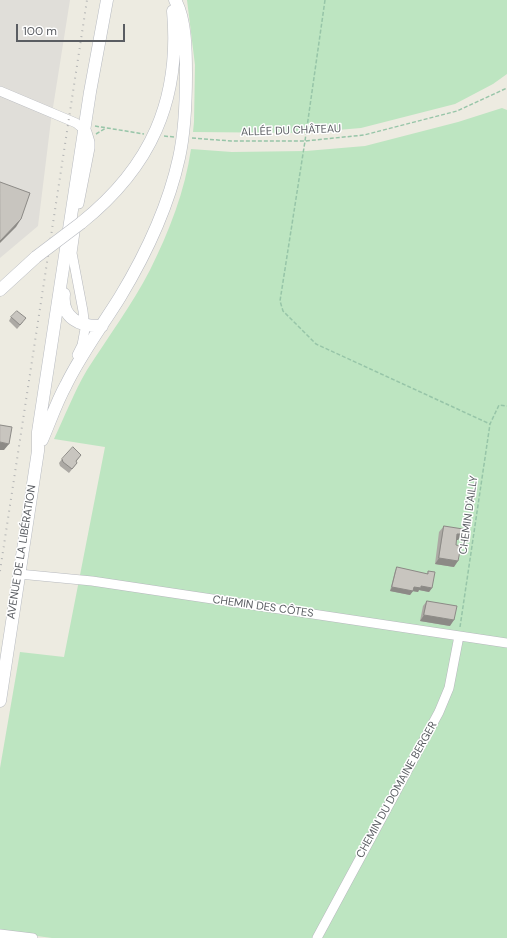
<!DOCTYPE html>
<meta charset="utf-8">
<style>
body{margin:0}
#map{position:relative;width:507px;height:938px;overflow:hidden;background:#edebe1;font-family:"DM Sans",sans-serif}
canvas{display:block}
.scale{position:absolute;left:16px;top:24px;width:109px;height:18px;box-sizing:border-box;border:2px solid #5a5d62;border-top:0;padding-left:5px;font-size:12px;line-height:14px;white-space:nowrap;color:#5a5d62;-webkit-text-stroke:3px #fff;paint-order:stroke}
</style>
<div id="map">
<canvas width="507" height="938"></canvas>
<div class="scale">100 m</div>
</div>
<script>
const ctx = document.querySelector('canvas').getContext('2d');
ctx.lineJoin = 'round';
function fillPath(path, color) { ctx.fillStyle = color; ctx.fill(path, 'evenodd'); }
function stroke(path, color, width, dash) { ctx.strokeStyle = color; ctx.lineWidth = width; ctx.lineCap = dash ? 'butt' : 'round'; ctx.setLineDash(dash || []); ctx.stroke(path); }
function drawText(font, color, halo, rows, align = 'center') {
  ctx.font = font + ' "DM Sans",sans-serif'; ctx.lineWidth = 3; ctx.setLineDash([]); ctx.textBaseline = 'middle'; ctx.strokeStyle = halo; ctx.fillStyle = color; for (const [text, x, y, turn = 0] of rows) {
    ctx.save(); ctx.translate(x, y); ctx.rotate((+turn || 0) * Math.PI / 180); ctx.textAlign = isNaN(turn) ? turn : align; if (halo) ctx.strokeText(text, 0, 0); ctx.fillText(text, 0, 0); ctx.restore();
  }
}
fillPath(new Path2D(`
 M0 0H70L51 120 38 226 0 258Z`), '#e0ded9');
fillPath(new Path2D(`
 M187 0H507V74L493 84 455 104 361 128 302 133 193 132 194 122 195 65Z
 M502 108 507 110V938H52L0 931V768L20 652 64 657 105 447 54 439C65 416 74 392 87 370 108 337 132 305 150 270 169 232 185 191 191 149L232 152 306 151 365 146 458 122Z`), '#bde5c1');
const street = new Path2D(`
 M0 91 76 123 87 132 90 142V148L79 204
 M76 225 72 253 83 311 85 329 82 345 77 355
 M19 574 92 581 507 643
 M0 934 33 938
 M317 938 439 712 449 688 459 636`);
const secondary = new Path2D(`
 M81 223C151 167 181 100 173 11
 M0 290 36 257
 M64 294C61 318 80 327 102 326
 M42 440C50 422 56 403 66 385 81 354 102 326 120 297 146 254 168 208 179 158 185 131 186 102 186 74 186 52 186 19 175 0
 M0 701 38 451V432L90 92 107 0`);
stroke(street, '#b7b9be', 10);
stroke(secondary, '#b7bac0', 13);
stroke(new Path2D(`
 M325 0 305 141 280 301 283 311 316 344 490 424
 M95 126 144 134
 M96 134 106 128
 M164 136 174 137
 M192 138 231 141H305L364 135 457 111 507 88
 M460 627 490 424 499 405 507 406`), '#97c5a8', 1.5, [4, 2]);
stroke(street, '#fff', 9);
stroke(secondary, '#fff', 12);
stroke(new Path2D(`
 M0 571 87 0`), '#b3b4b4', 2, [1, 5]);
const secondaryBridge = new Path2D(`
 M36 257 81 223`);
stroke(secondaryBridge, '#b7bac0', 13, []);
stroke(secondaryBridge, '#fff', 12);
fillPath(new Path2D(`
 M11 317 23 322 17 329 9 321Z
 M81 455 76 462 77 463 69 473 60 466 59 463 62 459Z
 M444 526 462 534 458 540H456L454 567 435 564 439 532Z
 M397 567 427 574 428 571 432 588 429 592 419 590 418 592 413 591 410 595 390 591 395 571Z
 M427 601 450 626 420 621 423 606Z`), '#aca9a4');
fillPath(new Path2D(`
 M21 219 16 227 0 243V241Z
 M0 442 9 444 4 450H0Z
 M457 534H462L458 540H453Z
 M439 558 458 561 454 567 435 564Z
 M421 586 432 588 429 592 419 590 418 592 412 591 414 587Z
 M392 587 413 591 410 595 390 591Z
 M424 615 454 620 450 626 420 621Z`), '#8c8a86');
const building = new Path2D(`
 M0 182 30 193 21 219 0 241Z
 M17 311 26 318 20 325 11 317Z
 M0 425 12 427 9 444 0 442Z
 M73 447 81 455 76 461 77 463 72 469 63 462 62 459Z
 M444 526 463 529 462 534H457L456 545 461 546 458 561 439 558Z
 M397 567 428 574V571L435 572 432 588 421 586V588L414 587 413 591 392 587Z
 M427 601 457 606 454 620 424 615Z`);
fillPath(building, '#c8c5bf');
stroke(building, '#8c8a86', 1);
drawText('11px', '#5a5d62', '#fff', [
 ["ALLÉE DU CHÂTEAU",291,131,-2],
 ["CHEMIN D'AILLY",469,515,-82],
 ["AVENUE DE LA LIBÉRATION",22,552,-81],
 ["CHEMIN DES CÔTES",263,607,8],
 ["CHEMIN DU DOMAINE BERGER",397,790,-61]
]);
</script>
